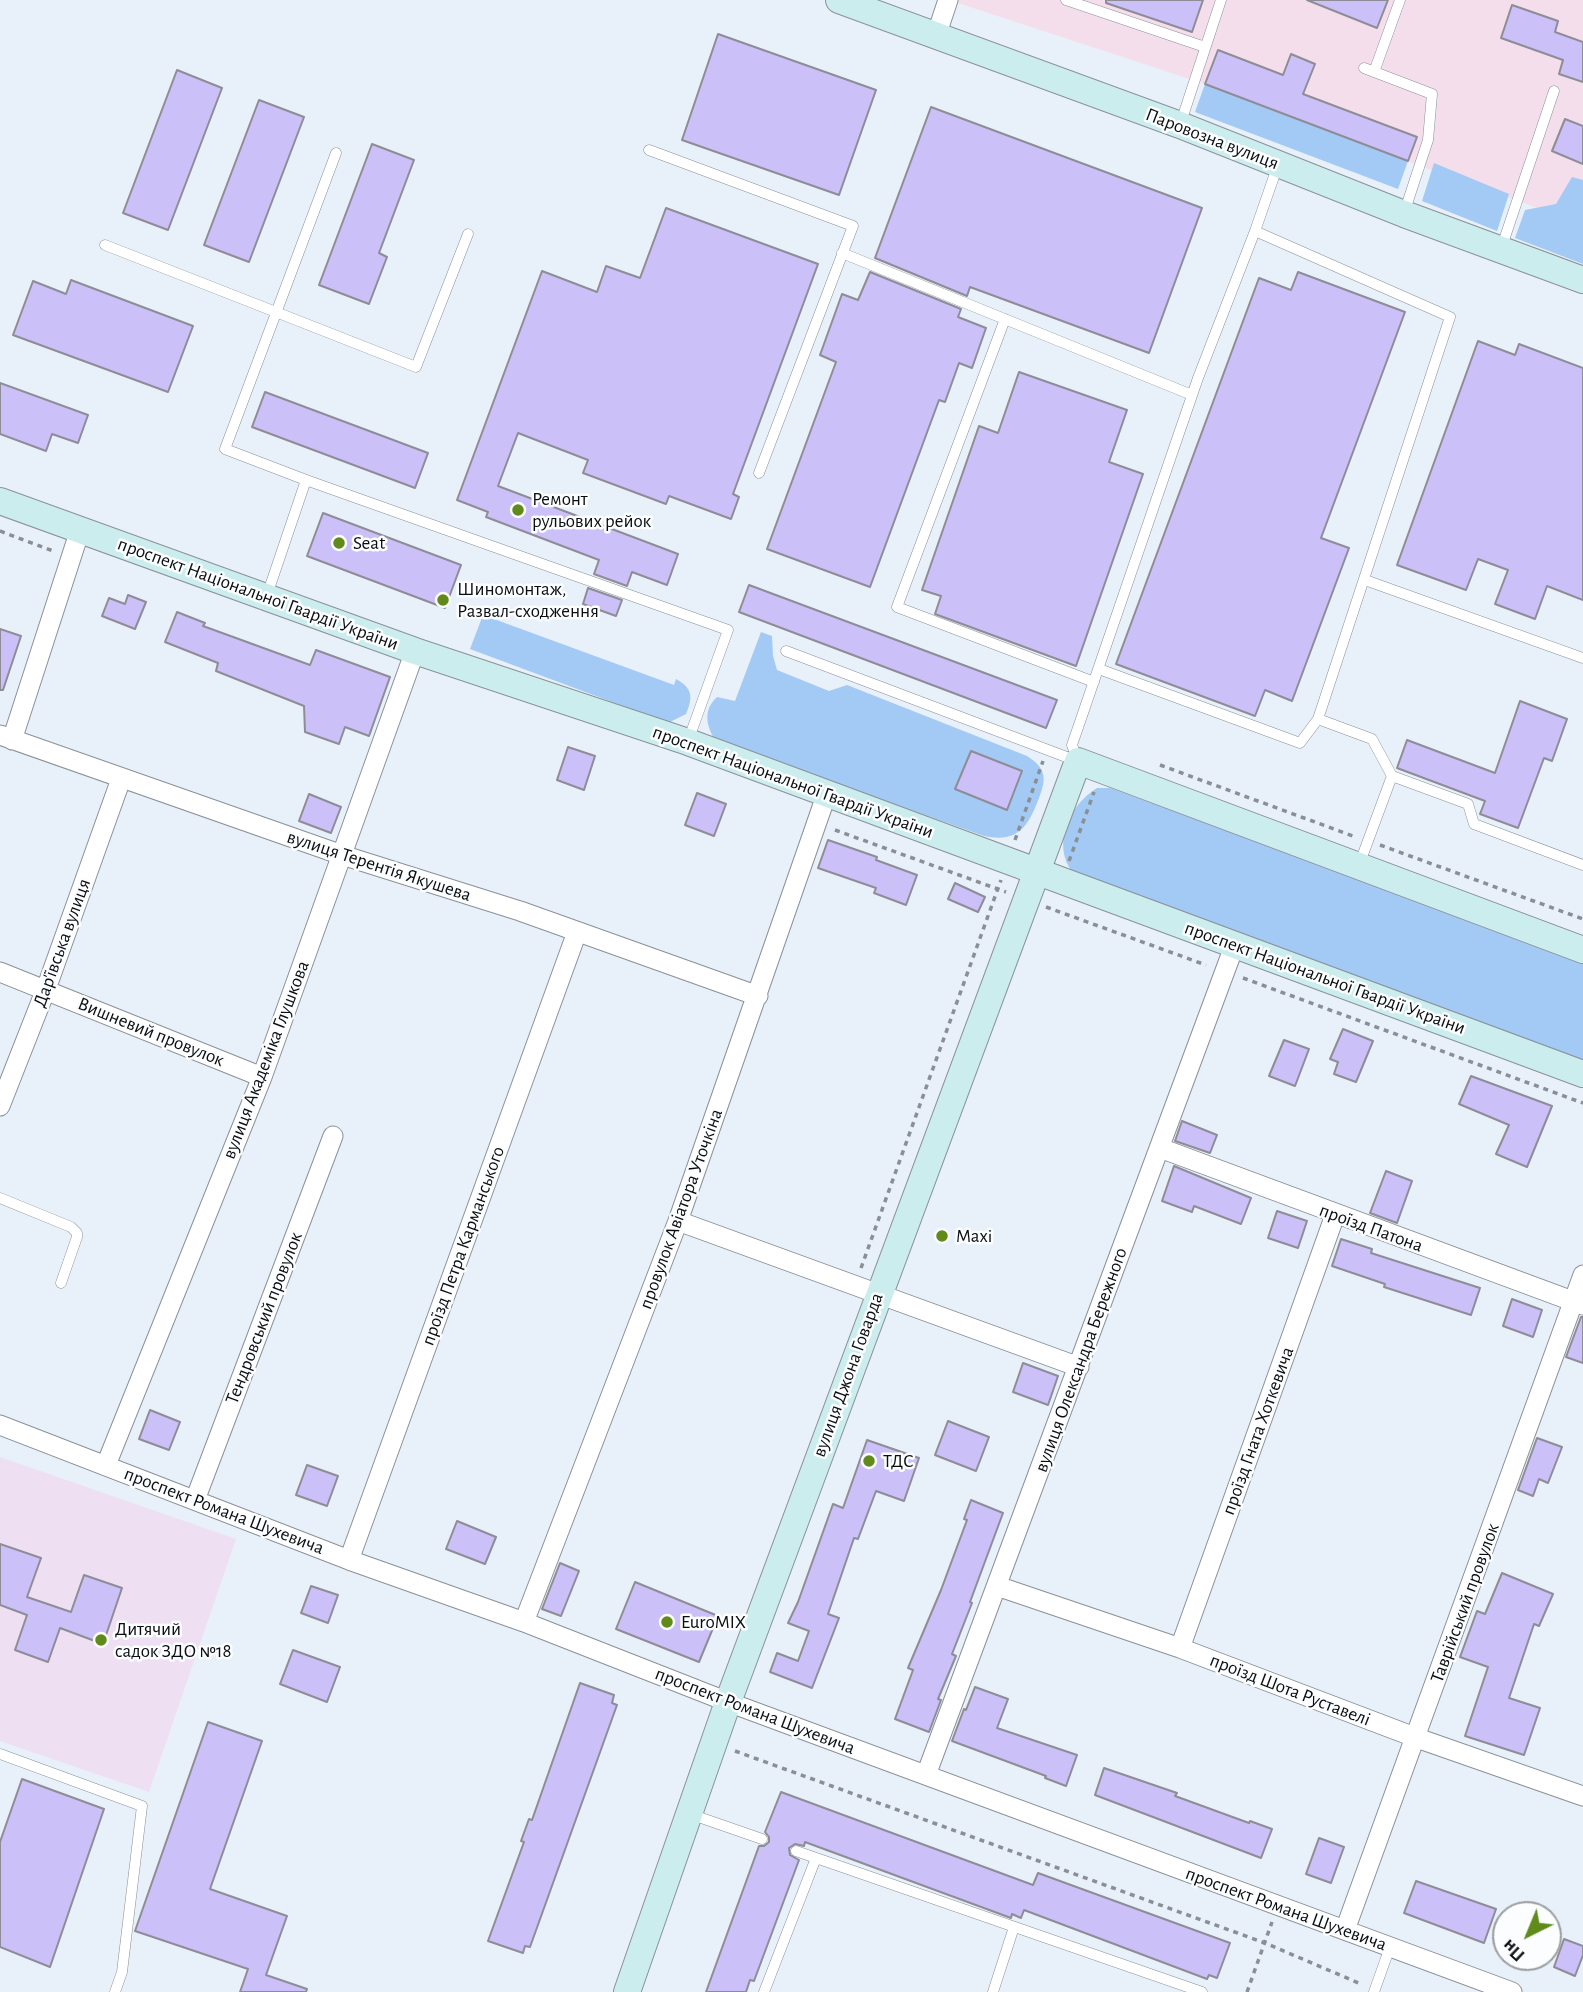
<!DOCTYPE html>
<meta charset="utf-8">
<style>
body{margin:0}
#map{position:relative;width:1583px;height:1992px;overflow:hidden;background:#e8f0f9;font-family:"Alegreya Sans",sans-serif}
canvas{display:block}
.north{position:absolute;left:1492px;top:1901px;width:70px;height:70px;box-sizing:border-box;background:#fbfdfe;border:2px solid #9b9d9f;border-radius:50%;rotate:223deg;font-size:19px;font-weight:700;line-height:28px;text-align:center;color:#0b0e10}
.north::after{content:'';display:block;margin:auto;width:24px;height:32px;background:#608b1a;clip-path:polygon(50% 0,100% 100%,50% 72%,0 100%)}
</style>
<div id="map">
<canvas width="1583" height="1992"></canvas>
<div class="north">Пн</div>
</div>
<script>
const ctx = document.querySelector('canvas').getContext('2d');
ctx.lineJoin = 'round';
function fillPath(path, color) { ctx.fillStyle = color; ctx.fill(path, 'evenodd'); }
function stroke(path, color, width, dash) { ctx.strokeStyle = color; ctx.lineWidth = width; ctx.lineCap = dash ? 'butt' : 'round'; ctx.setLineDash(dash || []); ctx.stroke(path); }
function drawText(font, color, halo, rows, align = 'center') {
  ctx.font = font + ' "Alegreya Sans",sans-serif'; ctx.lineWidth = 5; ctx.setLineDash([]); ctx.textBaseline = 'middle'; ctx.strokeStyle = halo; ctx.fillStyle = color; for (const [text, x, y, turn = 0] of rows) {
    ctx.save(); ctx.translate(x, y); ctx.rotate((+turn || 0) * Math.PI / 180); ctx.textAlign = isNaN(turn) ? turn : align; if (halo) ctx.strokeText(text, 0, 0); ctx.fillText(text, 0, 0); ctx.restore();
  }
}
fillPath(new Path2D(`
 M958 0H1583V224L1431 170 1205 84 958 3Z`), '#f4deec');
fillPath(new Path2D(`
 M0 1457 236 1539 149 1792 0 1741Z`), '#eedff3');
fillPath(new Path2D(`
 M1205 84 1408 161 1398 189 1195 112Z
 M1434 163 1509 194 1497 231 1422 201Z
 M1572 177 1583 180V264L1515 238 1525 210 1556 204Z
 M483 615 674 685 676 679C693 688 693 698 686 714L670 722 663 721 470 649Z
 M761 632 772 636 773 656 777 670 829 691 847 685 1027 756C1033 760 1039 764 1042 771 1046 780 1042 789 1039 798 1028 827 1018 843 984 836L715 740C706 725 703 710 717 697L735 701Z
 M1097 788H1110L1583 961V1062L1073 873C1051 845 1069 805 1097 788Z`), '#a2caf4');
const building = new Path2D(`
 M1106 0H1203L1192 32 1106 3Z
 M1307 0H1388L1377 28Z
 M1512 5 1558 21 1555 32 1583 42V82L1559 74 1563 60 1501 38Z
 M718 34 876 90 839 195 682 140Z
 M1218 50 1283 75 1291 54 1315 64 1303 94 1417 137 1408 161 1205 84Z
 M177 70 222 88 168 230 123 213Z
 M259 100 304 117 249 262 204 245Z
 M931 107 1202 208 1149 353 970 287 967 296 875 258Z
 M1565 119 1583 126V164L1552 151Z
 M372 144 414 160 379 253 387 257 369 304 319 285Z
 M666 208 818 264 733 494 739 497 731 519 669 496 666 504 583 473 588 460 518 433 498 486 678 554 667 585 632 572 627 586 594 574 599 560 486 517 488 512 457 500 542 271 597 292 606 266 640 278Z
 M870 272 961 309 958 317 986 328 972 368 959 363 945 402 939 400 870 587 767 549 836 362 820 355 842 294 858 300Z
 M1298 272 1405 312 1321 538 1349 548 1292 701 1265 690 1255 716 1116 664 1259 278 1291 290Z
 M71 280 193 326 168 392 13 335 33 281 66 294Z
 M1478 341 1515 355 1519 344 1583 368V600L1547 586 1535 619 1495 604 1508 570 1478 559 1466 590 1397 565Z
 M1019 372 1127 410 1109 462 1143 474 1076 666 935 614 941 596 922 590 979 426 998 433Z
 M0 383 88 415 78 443 52 434 46 451 0 434Z
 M265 392 428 453 415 488 252 427Z
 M323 513 461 565 445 608 307 556Z
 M749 585 1057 700 1046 728 739 612Z
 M588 588 622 600 616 616 583 604Z
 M128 595 146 602 135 629 102 616 109 598 125 604Z
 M177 612 205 623 203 626 310 665 316 650 390 677 369 736 345 727 339 744 305 732 304 706 216 671 218 663 165 642Z
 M0 629 21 636 3 690H0Z
 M1520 701 1567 719 1552 761 1544 758 1518 828 1480 814 1485 801 1397 768 1407 740 1495 773Z
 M568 747 595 756 584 790 557 780Z
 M971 751 1022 771 1007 810 955 789Z
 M697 793 726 804 714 836 685 825Z
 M309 794 341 807 331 833 299 821Z
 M828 840 877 857 876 860 917 875 906 905 874 893 876 888 818 868Z
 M955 883 985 897 978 912 948 899Z
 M1343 1029 1373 1041 1356 1082 1334 1074 1338 1062 1330 1059Z
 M1284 1040 1309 1049 1295 1086 1269 1076Z
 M1471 1076 1552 1106 1527 1167 1496 1154 1509 1125 1459 1104Z
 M1182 1121 1217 1135 1210 1153 1175 1141Z
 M1174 1166 1251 1198 1241 1224 1194 1206 1192 1212 1162 1201Z
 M1386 1171 1412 1181 1397 1223 1370 1213Z
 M1277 1211 1307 1221 1298 1248 1268 1238Z
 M1341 1239 1372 1249 1371 1253 1480 1288 1471 1315 1384 1287 1385 1284 1332 1266Z
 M1512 1299 1542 1310 1533 1337 1503 1326Z
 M1581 1317H1583V1363L1566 1357Z
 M1023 1363 1058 1376 1048 1405 1013 1392Z
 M150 1410 180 1422 169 1450 139 1439Z
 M948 1421 989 1437 976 1471 935 1455Z
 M1537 1438 1562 1447 1548 1483 1539 1479 1533 1496 1518 1490Z
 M867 1440 919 1458 904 1501 876 1491 858 1539 854 1538 828 1614 839 1618 812 1688 770 1672 777 1653 798 1661 809 1631 788 1623 798 1602 833 1504 843 1508Z
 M307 1465 338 1476 327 1506 296 1495Z
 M971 1500 1003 1513 970 1602 972 1603 952 1654 956 1656 938 1699 941 1700 929 1732 895 1719 913 1670 908 1668 941 1590 967 1520 964 1519Z
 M457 1521 496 1537 485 1564 446 1549Z
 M0 1544 41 1558 27 1597 71 1612 84 1575 122 1588 103 1644 60 1628 48 1662 15 1650 27 1615 0 1605Z
 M560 1563 579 1571 561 1616 542 1609Z
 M1502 1573 1553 1594 1539 1626 1534 1624 1509 1698 1540 1708 1524 1755 1465 1736 1488 1667 1460 1657 1477 1611 1485 1614Z
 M635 1582 718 1616 699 1662 616 1629Z
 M311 1586 338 1595 328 1623 301 1613Z
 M293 1650 340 1667 327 1702 280 1684Z
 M580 1683 614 1695 612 1703 617 1705 530 1947 525 1946 523 1953 488 1941 524 1842 521 1841 529 1819 532 1820Z
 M975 1687 1008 1699 997 1728 1077 1755 1066 1786 1045 1778 1046 1776 952 1741 964 1709 966 1710Z
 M208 1722 262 1741 210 1889 287 1916 266 1975 307 1989 306 1992H240L248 1969 135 1931Z
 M1104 1768 1177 1793 1175 1796 1249 1823 1250 1821 1272 1829 1261 1858 1095 1795Z
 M22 1779 104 1809 50 1967 0 1947V1842Z
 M781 1792 1033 1885 1038 1873 1230 1943 1217 1978 1209 1975 1207 1979 1024 1910 1021 1918 1012 1914 1011 1918 805 1842 804 1846 795 1844 789 1848 790 1855 799 1860 754 1981 750 1980 746 1992H706L759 1846H764L769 1842V1837L765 1832Z
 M1319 1838 1344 1847 1331 1883 1306 1874Z
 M1416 1881 1496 1909 1484 1943 1404 1913Z
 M1564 1939 1583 1946V1955L1575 1976 1554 1967Z`);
fillPath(building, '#cbc1f8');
stroke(building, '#8e8c96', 2);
const lane = new Path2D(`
 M1066 0 1205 47
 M1364 68 1432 94 1428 140 1404 213
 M1374 72 1400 0
 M1180 125 1221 0
 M649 150 853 226 759 473
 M105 245 416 367 468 234
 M1501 249 1554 91
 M842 253 1192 395
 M1005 319 897 607 1094 682
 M306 480 728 630 688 741
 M1365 580 1583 658
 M267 595 306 480 225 449 336 153
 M786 651 1077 761
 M1099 669 1300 743 1318 719 1450 317 1255 231
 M1318 719 1372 739 1392 776 1359 865
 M1078 761 1072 745 1198 378 1255 231 1278 165
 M1392 776 1468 804 1474 824 1583 865
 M0 1198 71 1227 77 1233V1237L61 1283
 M0 1754 142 1806 122 1972 115 1992
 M690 1814 762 1839
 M796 1851 1202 1992
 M764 1992 816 1858
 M993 1992 1014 1927
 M1374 1992 1390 1947`);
const street = new Path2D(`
 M936 36 948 0
 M0 735 342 855 520 911 758 996
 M12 740 80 530
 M0 972 262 1077
 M0 1106 46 989 121 779
 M1160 1148 1583 1305
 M678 1221 1079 1367
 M0 1425 349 1560 524 1622 728 1702 1512 1992
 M106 1465 262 1077 415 651
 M195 1500 333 1136
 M349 1560 577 932
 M997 1586 1180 1648 1417 1738 1583 1796
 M524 1622 678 1221 827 793
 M1180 1648 1335 1215
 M926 1775 1235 944
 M1345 1930 1583 1275`);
const secondary = new Path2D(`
 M839 0 1180 125 1404 214 1583 280
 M0 501 415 651 688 742 1583 1074
 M627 1992 728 1702 1078 761 1583 950`);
stroke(lane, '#8a9199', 11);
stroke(street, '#8a9199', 21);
stroke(secondary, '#8a9199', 28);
stroke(new Path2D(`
 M0 531 53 551
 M1160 765 1353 836
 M835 830 1006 892
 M1015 840 1043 761
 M1380 845 1583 919
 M1069 861 1094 792
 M1046 907 1206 965
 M1243 978 1583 1103
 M861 1268 1001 880
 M735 1751 1265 1943 1361 1984
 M1247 1992 1272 1922`), '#898f94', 3.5, [5, 5]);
stroke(lane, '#fff', 10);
stroke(street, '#fff', 19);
stroke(secondary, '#ccedee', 26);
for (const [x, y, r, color] of [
 [518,510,7,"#608b1a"],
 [339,543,7,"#608b1a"],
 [443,600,7,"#608b1a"],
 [942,1236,7,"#608b1a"],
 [869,1461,7,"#608b1a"],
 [667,1622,7,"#608b1a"],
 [101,1640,7,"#608b1a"]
]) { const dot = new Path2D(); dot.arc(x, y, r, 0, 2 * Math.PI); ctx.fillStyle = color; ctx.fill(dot); stroke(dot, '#fbfdfe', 2.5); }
drawText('19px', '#0b0e10', '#fbfdfe', [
 ["Паровозна вулиця",1212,139,21],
 ["проспект Національної Гвардії України",258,594,20],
 ["проспект Національної Гвардії України",793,782,20],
 ["вулиця Терентія Якушева",379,866,18],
 ["Дар'ївська вулиця",62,943,-70],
 ["проспект Національної Гвардії України",1325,978,20],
 ["Вишневий провулок",151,1032,22],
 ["вулиця Академіка Глушкова",266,1060,-69],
 ["провулок Авіатора Уточкіна",681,1209,-70],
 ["проїзд Патона",1371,1228,20],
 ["проїзд Петра Карманського",463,1246,-70],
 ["Тендровський провулок",264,1318,-69],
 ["вулиця Олександра Бережного",1081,1360,-70],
 ["вулиця Джона Говарда",848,1375,-70],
 ["проїзд Гната Хоткевича",1258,1431,-70],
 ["проспект Романа Шухевича",224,1511,21],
 ["Таврійський провулок",1465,1603,-70],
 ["проїзд Шота Руставелі",1290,1690,21],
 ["проспект Романа Шухевича",755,1711,21],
 ["проспект Романа Шухевича",1286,1909,20]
]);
drawText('19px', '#0b0e10', '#fbfdfe', [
 ["Ремонт",532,499],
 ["рульових рейок",532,521],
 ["Seat",353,543],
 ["Шиномонтаж,",457,589],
 ["Развал-сходження",457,611],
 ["Maxi",956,1236],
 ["ТДС",883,1461],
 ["EuroMIX",681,1622],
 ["Дитячий",115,1629],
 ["садок ЗДО №18",115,1651]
], 'left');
</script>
